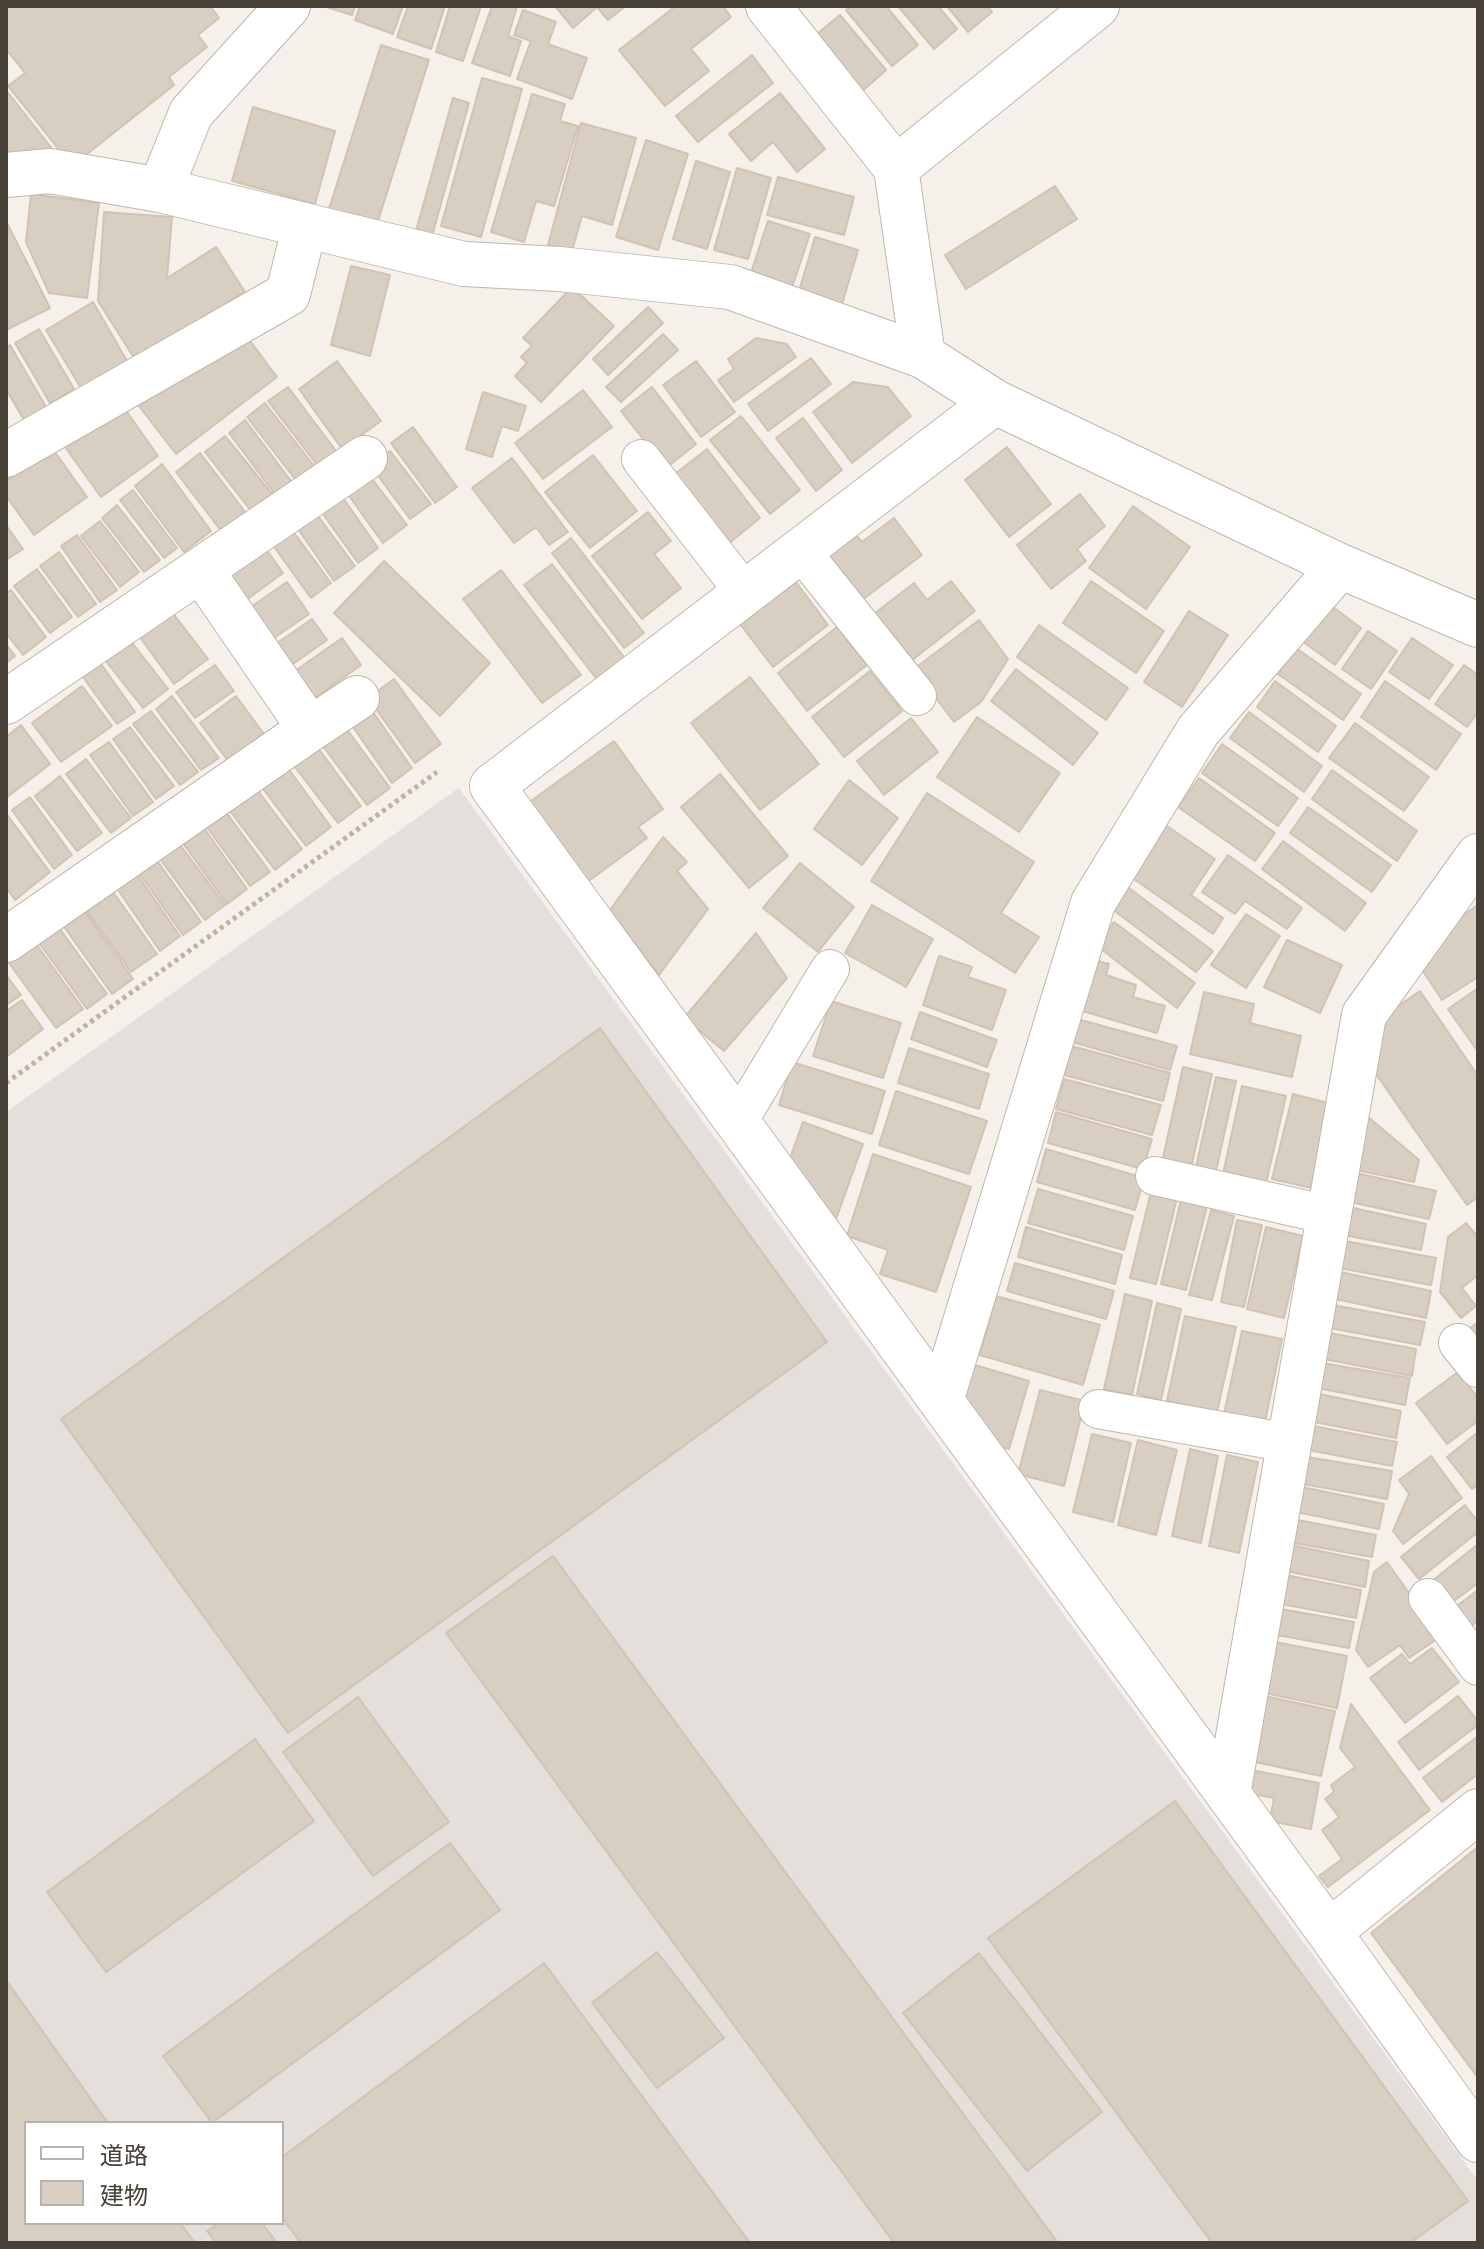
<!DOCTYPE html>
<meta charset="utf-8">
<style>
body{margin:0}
#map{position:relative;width:1484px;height:2249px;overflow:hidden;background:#f5f0ea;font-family:Arial,"Noto Sans JP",sans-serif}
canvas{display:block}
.frame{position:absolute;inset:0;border:8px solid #484138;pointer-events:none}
.legend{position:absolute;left:24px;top:2121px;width:260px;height:104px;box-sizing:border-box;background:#fff;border:2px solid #b6b3af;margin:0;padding:10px 14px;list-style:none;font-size:24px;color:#484138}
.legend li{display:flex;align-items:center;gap:16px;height:40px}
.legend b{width:40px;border:2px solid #b6b3af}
</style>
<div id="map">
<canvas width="1484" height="2249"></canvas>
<div class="frame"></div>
<ul class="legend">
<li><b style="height:10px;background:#fff"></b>道路</li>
<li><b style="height:22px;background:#d9cec2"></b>建物</li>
</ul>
</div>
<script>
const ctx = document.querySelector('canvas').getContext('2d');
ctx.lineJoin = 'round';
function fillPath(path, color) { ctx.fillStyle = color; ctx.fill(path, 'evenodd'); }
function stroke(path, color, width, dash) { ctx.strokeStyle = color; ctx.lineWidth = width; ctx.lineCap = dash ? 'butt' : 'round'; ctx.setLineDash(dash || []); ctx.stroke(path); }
fillPath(new Path2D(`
 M459 788 1478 2181V2243H6V1112ZM26 2123H282V2223H26Z`), '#e4dfdb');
const building = new Path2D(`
 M6 6H210L219 18 198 35 207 47 169 77 174 85 72 166 8 86 25 73 6 49Z
 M323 6H355L352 15Z
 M360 6H403L393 34 355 20Z
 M408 6H445L431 49 397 37Z
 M450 6H481L463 61 436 52Z
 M492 6 517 7 508 36 521 41 510 76 472 63Z
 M555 6H626L608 20 597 7 573 28Z
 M676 6H723L731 17 691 49 709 71 665 106 619 50Z
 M851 6H886L918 45 892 66 846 10Z
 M898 6H938L957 29 934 49Z
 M947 6H987L992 12 968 32Z
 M523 10 556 22 548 44 587 58 572 99 517 79 531 41 514 35Z
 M840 15 886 70 859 94 812 38Z
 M381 45 429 60 377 224 329 209Z
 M752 55 773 83 698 142 676 116Z
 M482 78 522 89 481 237 441 226Z
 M6 90 53 150 6 158Z
 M780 93 825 149 797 172 773 142 751 161 729 134Z
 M532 94 565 104 560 121 578 126 554 206 536 201 524 242 491 232Z
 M453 98 469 103 432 236 416 231Z
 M253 107 335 131 315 204 232 181Z
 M581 123 636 138 612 225 582 216 572 251 548 245Z
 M646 140 688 154 658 250 616 237Z
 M696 161 730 172 707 249 673 239Z
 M737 168 771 178 748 259 714 250Z
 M778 177 854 197 844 235 767 215Z
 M1055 186 1077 219 966 289 945 255Z
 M31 194 99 203 87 298 49 293 26 242Z
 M104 212 172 217 167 278 216 247 245 292 136 361 98 301Z
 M6 221 50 308 6 330Z
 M768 221 810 234 789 296 748 282Z
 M815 237 858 250 840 311 797 298Z
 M351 266 390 275 370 356 331 345Z
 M572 287 614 326 541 402 515 376 527 363 521 357 532 346 523 338Z
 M93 302 127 361 81 388 46 330Z
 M648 307 663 323 608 375 593 359Z
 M39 329 74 389 50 403 15 343Z
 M242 330 277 377 176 454 139 406Z
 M663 334 678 350 621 402 606 387Z
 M756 338 787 344 796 357 734 402 718 380 734 369 728 359Z
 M10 345 46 407 24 420 6 389V348Z
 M811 358 831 384 768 431 748 404Z
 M337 361 381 421 342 449 299 389Z
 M696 361 735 412 701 437 663 385Z
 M853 382 888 387 911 416 852 463 813 412Z
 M288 387 336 451 317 465 268 401Z
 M652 387 696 444 666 468 621 411Z
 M583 390 612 427 543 479 515 443Z
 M483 392 526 406 518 431 502 426 492 457 466 449Z
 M117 398 158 456 101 497 60 440Z
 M265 403 314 466 295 479 247 417Z
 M741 416 800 490 770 514 710 440Z
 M803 418 842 470 816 491 776 438Z
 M245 420 291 481 275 494 229 433Z
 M413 427 457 487 435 503 391 443Z
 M225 436 273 495 252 512 205 452Z
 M1007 447 1051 504 1009 537 965 480Z
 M52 448 87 497 34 535 6 496V481Z
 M707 449 760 518 728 544 675 474Z
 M390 451 431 504 410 519 370 465Z
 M200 453 246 513 222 532 176 472Z
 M593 455 637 511 590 548 545 492Z
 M512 458 568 532 549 545 536 527 514 543 472 488Z
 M162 464 211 531 184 552 135 486Z
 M367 472 407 525 383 543 344 489Z
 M133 490 177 548 164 558 120 500Z
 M1080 494 1105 526 1077 549 1086 561 1051 589 1017 545Z
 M341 495 378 548 358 563 320 510Z
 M117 505 160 560 144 572 102 518Z
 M1133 506 1190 547 1146 609 1089 568Z
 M315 512 355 566 334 581 296 526Z
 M648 512 671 541 654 554 681 588 642 619 592 556Z
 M894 518 922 555 858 603 824 559 855 534 862 542Z
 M100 521 139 572 120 587 81 536Z
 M6 525 23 549 6 560Z
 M292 530 331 583 311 598 272 544Z
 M77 535 117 590 100 602 61 546Z
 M571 538 644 633 624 648 552 553Z
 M263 545 283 573 238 606 218 577Z
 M59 552 96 604 78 617 40 566Z
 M384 561 490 663 440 716 334 613Z
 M552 564 627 661 599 682 524 585Z
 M37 569 72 617 50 633 14 586Z
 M501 570 581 675 542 703 463 599Z
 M951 581 975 611 907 664 870 617 914 583 927 600Z
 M1091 581 1164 631 1136 673 1063 623Z
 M287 582 309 614 264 645 242 613Z
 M796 582 828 625 773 667 740 624Z
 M11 590 46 637 23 655 6 633V593Z
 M1329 604 1361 628 1335 665 1302 641Z
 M1189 611 1228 635 1182 707 1144 682Z
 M172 612 208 659 174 684 139 636Z
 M312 619 327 640 283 671 267 650Z
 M979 620 1008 659 981 702 954 722 914 669Z
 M1039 625 1128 688 1106 720 1017 657Z
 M837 627 867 665 807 711 778 673Z
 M1368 631 1397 651 1371 689 1342 669Z
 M342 638 361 665 305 705 285 678Z
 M1412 638 1453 665 1429 699 1389 672Z
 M130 640 168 689 143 708 105 660Z
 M6 644 15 656 6 663Z
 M1296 648 1361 694 1343 720 1278 674Z
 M101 664 135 712 117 724 83 677Z
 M215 665 234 691 195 718 176 692Z
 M1464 665 1478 675V712L1467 727 1435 704Z
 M1016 669 1098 733 1073 765 991 701Z
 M870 671 902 711 844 757 812 717Z
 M750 677 819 764 760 810 691 723Z
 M394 679 441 744 415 763 368 698Z
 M1275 681 1336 726 1318 752 1257 707Z
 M1385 681 1461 734 1436 770 1361 717Z
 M82 686 112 726 61 762 32 723Z
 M172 696 219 758 201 770 156 709Z
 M236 696 264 734 228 761 200 723Z
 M366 702 412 768 392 783 346 717Z
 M151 711 198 772 180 785 133 724Z
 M1249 712 1322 766 1304 792 1230 738Z
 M977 717 1060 773 1019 832 937 777Z
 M911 718 938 752 884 795 857 761Z
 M1355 723 1429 777 1404 811 1329 758Z
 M343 724 390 788 367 805 319 741Z
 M21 725 50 764 6 798V737Z
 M130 727 174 786 156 799 113 739Z
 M614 741 663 809 638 827 647 838 586 883 528 803Z
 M109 742 153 802 133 816 90 755Z
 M315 744 361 806 338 823 291 762Z
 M1222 744 1298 798 1278 826 1202 773Z
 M86 759 131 818 111 833 66 774Z
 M287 767 331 827 306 846 261 786Z
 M1332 770 1417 831 1397 861 1312 799Z
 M720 774 788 856 749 888 681 807Z
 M60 776 102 833 77 851 35 796Z
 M1199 778 1275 833 1255 861 1178 807Z
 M849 780 898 818 862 865 814 829Z
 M258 791 302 849 275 870 230 811Z
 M927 793 1034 862 1001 913 1039 937 1015 973 871 881Z
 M30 797 72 855 54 869 12 810Z
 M1308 807 1391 865 1372 892 1290 833Z
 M223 808 270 872 250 886 203 822Z
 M8 816 50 872 15 900 6 887V818Z
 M201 824 247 889 227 904 180 839Z
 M1164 824 1215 859 1191 895 1223 918 1213 934 1128 875Z
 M663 837 687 862 677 871 708 909 659 975 610 910Z
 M1283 841 1366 903 1345 931 1262 869Z
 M178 842 225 905 205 920 158 856Z
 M1228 855 1302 908 1287 929 1245 901 1235 914 1202 892Z
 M155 858 201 922 183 935 137 870Z
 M800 863 854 907 818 952 763 908Z
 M134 870 180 936 160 951 114 884Z
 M1129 888 1213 951 1196 972 1112 909Z
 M113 892 157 954 131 972 87 911Z
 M872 905 933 939 906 987 845 953Z
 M1478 905V977L1442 1000 1415 959 1438 932Z
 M81 906 133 979 112 994 60 921Z
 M1246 914 1280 936 1246 988 1211 965Z
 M1114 922 1195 983 1177 1008 1096 945Z
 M57 925 107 994 87 1009 37 940Z
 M756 933 787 978 724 1051 684 1018Z
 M1287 940 1342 965 1320 1013 1264 987Z
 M34 941 83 1009 56 1028 7 960Z
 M939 956 972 967 968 977 1006 990 992 1030 923 1005Z
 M1083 957 1109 964 1106 975 1136 985 1133 997 1165 1006 1157 1033 1069 1007Z
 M6 975 21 995 6 1005Z
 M1478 988V1052L1448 1009Z
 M1420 991 1478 1076V1197L1467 1205 1367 1061 1372 1024Z
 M1204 992 1254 1004 1250 1023 1301 1036 1292 1077 1190 1054Z
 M22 1000 43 1029 6 1057V1011Z
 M831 1001 901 1023 883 1078 813 1056Z
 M920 1012 997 1040 987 1067 911 1039Z
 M1077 1019 1177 1046 1170 1070 1072 1042Z
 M600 1028 827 1342 288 1733 61 1419Z
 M1072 1046 1170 1073 1163 1101 1064 1075Z
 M909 1048 989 1074 979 1109 898 1083Z
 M792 1062 885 1091 872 1134 779 1105Z
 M1183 1067 1212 1074 1191 1168 1162 1162Z
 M1216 1077 1236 1081 1216 1171 1196 1167Z
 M1064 1079 1161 1105 1152 1135 1056 1109Z
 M1242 1086 1286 1096 1266 1183 1223 1174Z
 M896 1091 987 1121 969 1174 879 1145Z
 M1293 1094 1336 1105 1316 1189 1272 1179Z
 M1056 1112 1152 1139 1143 1169 1048 1143Z
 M1367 1116 1419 1160 1414 1182 1356 1170Z
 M803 1122 863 1144 836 1219 789 1161Z
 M1046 1149 1144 1178 1135 1210 1037 1182Z
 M873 1154 971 1187 936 1292 880 1274 888 1250 847 1236Z
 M1356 1173 1436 1191 1429 1219 1350 1202Z
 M1038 1189 1133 1216 1124 1250 1028 1223Z
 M1151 1192 1177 1198 1156 1284 1130 1278Z
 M1181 1200 1207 1206 1186 1290 1161 1284Z
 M1349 1207 1426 1224 1421 1250 1344 1235Z
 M1211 1210 1234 1216 1212 1300 1189 1295Z
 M1237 1220 1262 1225 1244 1307 1221 1302Z
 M1466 1223 1478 1237V1275L1462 1288 1476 1306 1461 1318 1440 1292 1448 1237Z
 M1026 1227 1122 1255 1115 1284 1018 1257Z
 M1266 1227 1303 1236 1284 1318 1247 1309Z
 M1345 1241 1436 1258 1431 1285 1339 1268Z
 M1015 1263 1114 1291 1106 1319 1007 1291Z
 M1340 1272 1431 1291 1426 1318 1335 1299Z
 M1125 1294 1152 1301 1132 1395 1104 1389Z
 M996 1296 1100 1325 1083 1385 980 1355Z
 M1157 1303 1181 1309 1161 1400 1137 1394Z
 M1333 1305 1425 1322 1420 1345 1330 1328Z
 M1185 1316 1236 1327 1217 1412 1167 1401Z
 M1478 1322V1344L1468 1330Z
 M1242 1331 1282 1339 1265 1422 1224 1414Z
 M1329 1333 1416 1349 1412 1376 1324 1359Z
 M968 1363 1029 1381 1009 1449 986 1443 957 1402Z
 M1322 1363 1410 1378 1405 1405 1317 1388Z
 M1458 1372 1478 1398V1421L1447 1444 1416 1403Z
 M1040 1390 1085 1401 1064 1486 1018 1474Z
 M1315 1393 1401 1411 1396 1438 1309 1421Z
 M1308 1425 1397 1442 1392 1466 1303 1449Z
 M1478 1432V1485L1472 1489 1447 1457Z
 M1092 1434 1131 1443 1113 1522 1073 1512Z
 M1138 1440 1177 1450 1156 1535 1118 1525Z
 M1190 1449 1218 1456 1201 1543 1172 1536Z
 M1227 1455 1258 1462 1239 1553 1209 1546Z
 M1301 1456 1392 1471 1387 1499 1297 1483Z
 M1431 1456 1462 1498 1403 1544 1393 1531 1409 1494 1399 1480Z
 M1297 1486 1384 1504 1379 1529 1292 1511Z
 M1465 1505 1478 1522V1532L1419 1579 1401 1557Z
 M1287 1518 1376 1535 1372 1557 1283 1541Z
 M1281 1543 1369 1561 1365 1587 1276 1569Z
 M1478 1544V1583L1450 1604 1432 1581Z
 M553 1556 1058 2243H894L446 1633Z
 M1387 1562 1440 1637 1409 1658 1400 1645 1368 1667 1356 1650 1374 1572Z
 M1276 1573 1361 1590 1356 1618 1271 1602Z
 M1478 1590V1621L1464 1631 1450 1611Z
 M1270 1607 1354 1622 1349 1648 1266 1633Z
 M1265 1640 1347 1656 1337 1708 1255 1691Z
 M1432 1648 1459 1682 1405 1723 1370 1678 1402 1654 1410 1664Z
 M1255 1694 1335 1711 1321 1776 1255 1762Z
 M1458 1696 1478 1721V1725L1419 1770 1398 1742Z
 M358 1697 449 1822 373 1876 283 1752Z
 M1351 1704 1430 1810 1328 1887 1319 1876 1342 1859 1322 1830 1339 1817 1325 1799 1334 1792 1331 1785 1355 1767 1340 1748Z
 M1478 1736V1774L1442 1802 1423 1778Z
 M255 1739 314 1821 106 1972 47 1892Z
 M1251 1770 1319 1783 1311 1829 1270 1821 1274 1798 1247 1793Z
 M1175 1801 1468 2201 1410 2243H1212L988 1938Z
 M450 1843 500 1910 212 2123 163 2056Z
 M1478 1847V2078L1371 1933Z
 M657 1952 724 2038 657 2088 592 2003Z
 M979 1953 1102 2112 1027 2171 903 2013Z
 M544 1963 750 2243H301L282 2218V2157Z
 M6 1980 108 2123H26V2223H180L195 2243H6Z
 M219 2223H262L277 2243H216L207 2231Z`);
fillPath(building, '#d9cec2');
stroke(building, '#d1c3b2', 2);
const lane = new Path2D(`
 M641 459 745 593
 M801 551 917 696
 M737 1123 830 969
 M1155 1176 1329 1215
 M1458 1343 1478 1368
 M1098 1409 1289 1443
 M1428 1598 1478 1666`);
const street = new Path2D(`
 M768 6 896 168
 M6 175 50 171 160 190 464 264 559 269 730 287 923 356 995 402 1340 566 1478 625
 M160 190 191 113 288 6
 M923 356 896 168 1097 6
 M995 402 492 786 1329 1932 1478 2140
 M6 455 288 294 305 225
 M201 570 310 729
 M6 702 365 458
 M6 940 310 729 357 698
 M941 1401 1093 903 1198 731 1340 566
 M1228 1794 1364 1015 1478 856
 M1329 1932 1478 1811`);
stroke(lane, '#c0b7ac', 40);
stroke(street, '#c0b7ac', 46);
stroke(new Path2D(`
 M6 1083 437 772`), '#c2b29d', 5, [4, 4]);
stroke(lane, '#fff', 38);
stroke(street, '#fff', 44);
</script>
